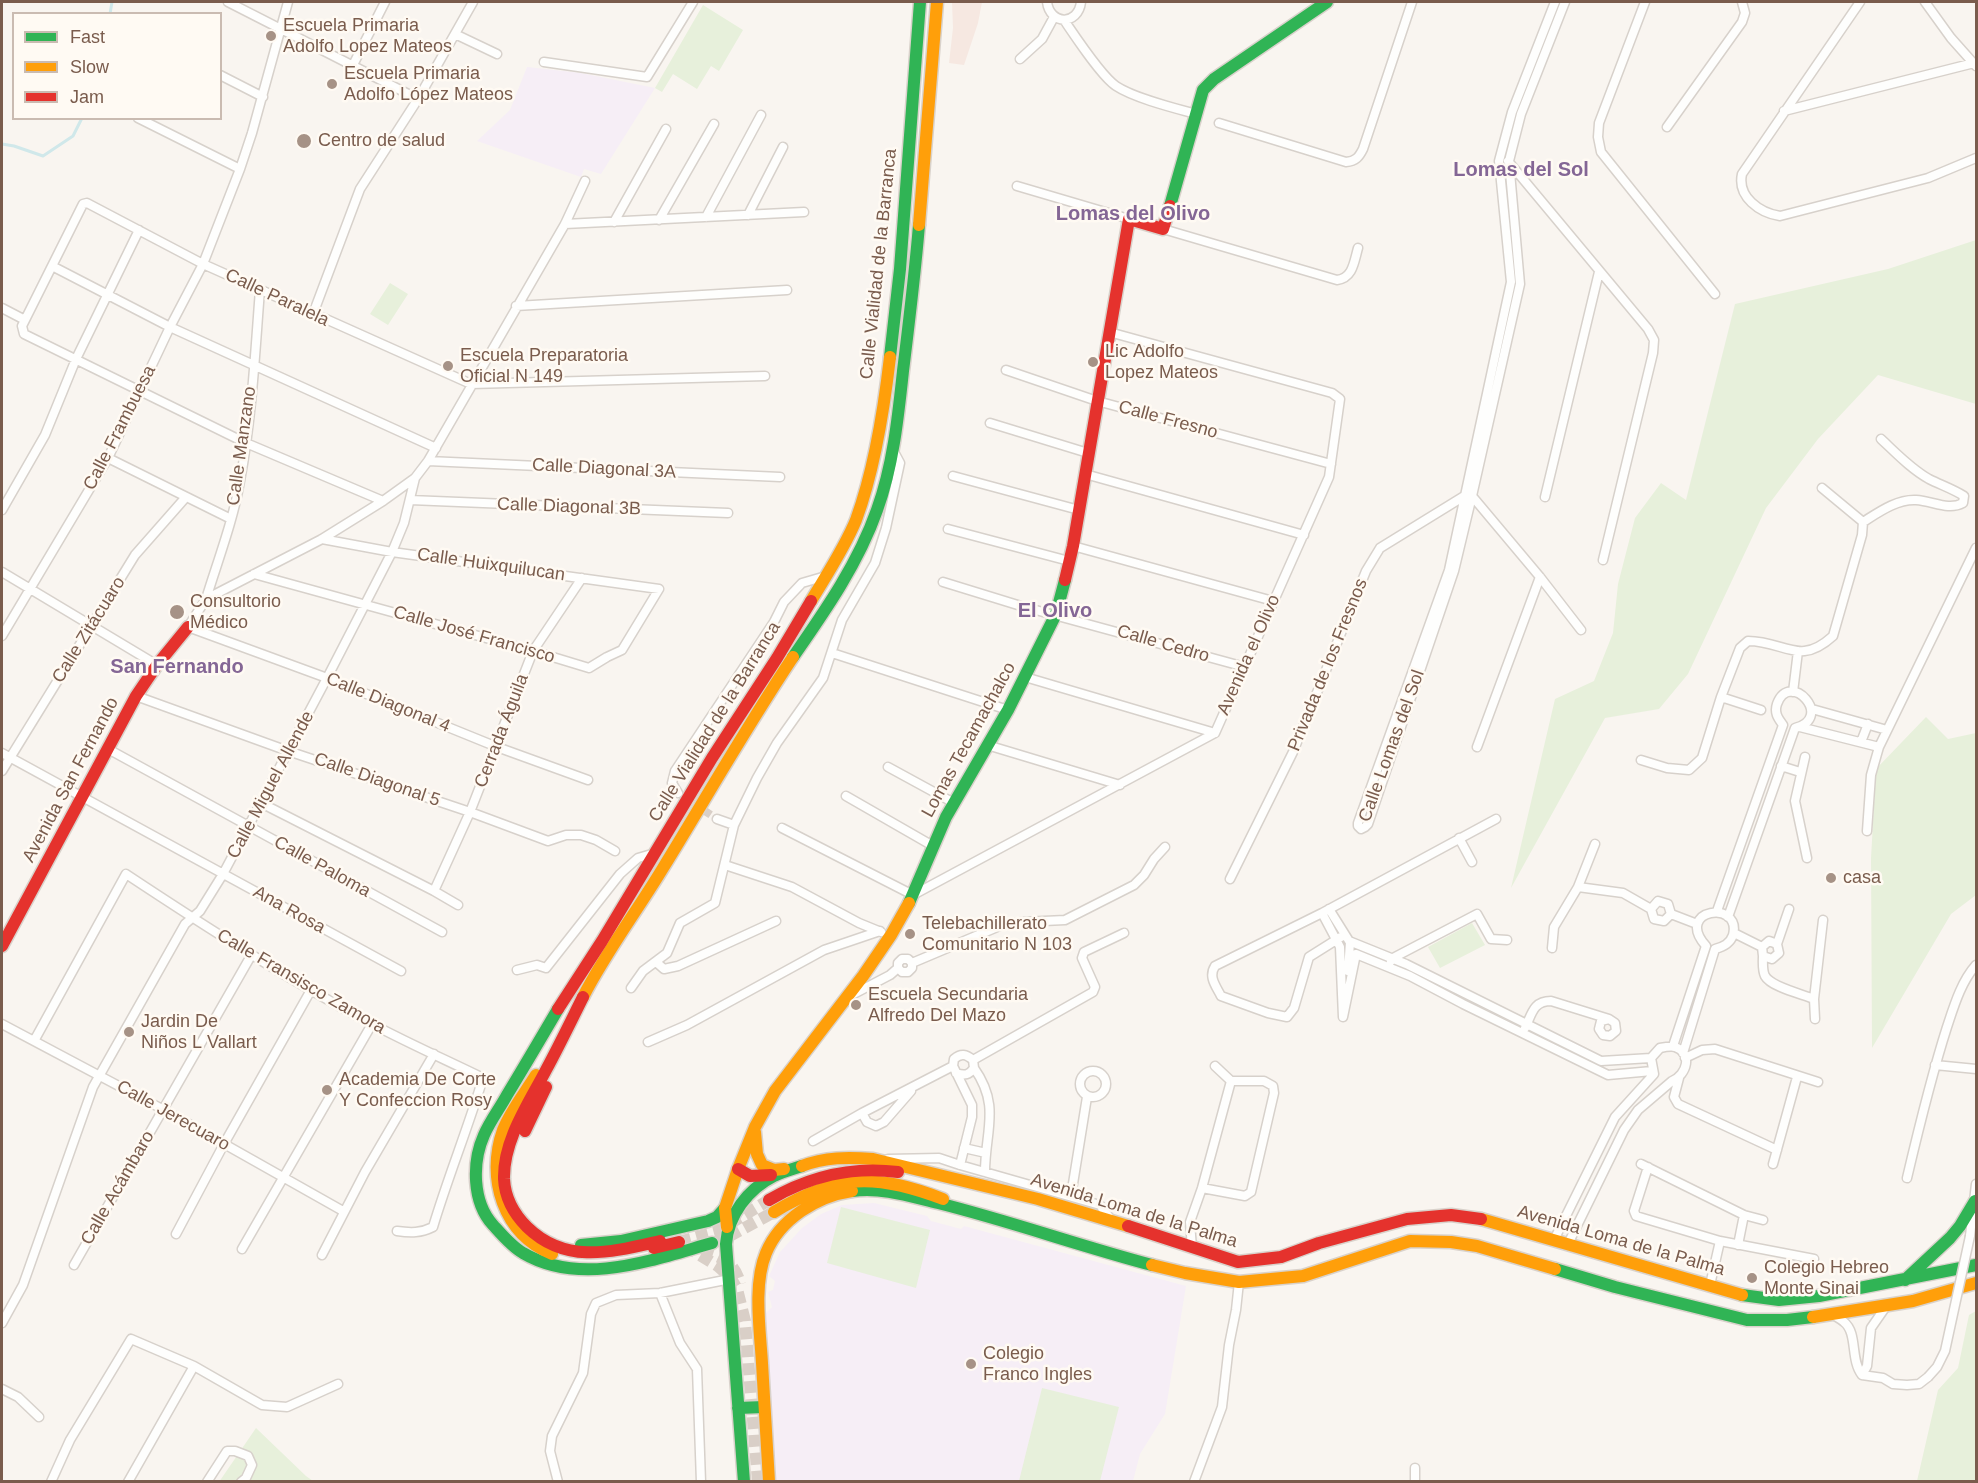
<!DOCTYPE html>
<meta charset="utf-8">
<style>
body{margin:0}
#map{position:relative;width:1978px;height:1483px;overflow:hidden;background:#f9f5f0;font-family:Helvetica,sans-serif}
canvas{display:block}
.frame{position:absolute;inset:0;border:3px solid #7a5c4d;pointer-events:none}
.legend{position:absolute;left:12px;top:12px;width:210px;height:108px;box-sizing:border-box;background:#fffaf3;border:2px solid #cabbb1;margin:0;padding:8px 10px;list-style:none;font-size:18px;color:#7a5c4d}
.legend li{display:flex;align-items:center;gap:12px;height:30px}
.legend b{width:30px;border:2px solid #cabbb1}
</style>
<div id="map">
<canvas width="1978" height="1483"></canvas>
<div class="frame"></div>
<ul class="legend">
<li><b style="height:8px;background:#30b455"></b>Fast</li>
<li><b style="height:8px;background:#ff9f0a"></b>Slow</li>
<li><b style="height:8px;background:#e5322d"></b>Jam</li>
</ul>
</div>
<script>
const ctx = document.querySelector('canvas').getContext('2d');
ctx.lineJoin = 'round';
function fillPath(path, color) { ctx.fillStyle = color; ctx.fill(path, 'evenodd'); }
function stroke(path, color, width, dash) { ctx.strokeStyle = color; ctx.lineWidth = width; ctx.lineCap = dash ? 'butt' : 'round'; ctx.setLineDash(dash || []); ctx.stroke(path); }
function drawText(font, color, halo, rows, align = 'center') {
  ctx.font = font + ' Helvetica,sans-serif'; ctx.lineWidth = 5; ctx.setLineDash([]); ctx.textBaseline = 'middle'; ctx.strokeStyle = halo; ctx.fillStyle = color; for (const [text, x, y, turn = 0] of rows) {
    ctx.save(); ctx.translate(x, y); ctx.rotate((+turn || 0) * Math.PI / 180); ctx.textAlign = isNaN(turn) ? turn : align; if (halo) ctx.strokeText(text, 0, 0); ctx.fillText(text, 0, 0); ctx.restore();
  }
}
fillPath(new Path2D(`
 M952 2H982L978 23 964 65 949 63 953 28Z`), '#f6e8e1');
fillPath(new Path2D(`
 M527 67 581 73 655 88 601 174 584 169 581 177 477 141 510 110Z
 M874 1203 927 1216 931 1221 961 1229 964 1226 1186 1286 1165 1414 1140 1454 1133 1481H776L765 1314 772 1307 768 1292 773 1290 775 1281 769 1276 780 1252 802 1228 821 1214 842 1205Z`), '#f6eef6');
fillPath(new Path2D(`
 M703 5 743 30 719 71 711 66 697 89 673 74 662 92 655 88Z
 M1976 240V404L1878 375 1818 439 1766 508 1688 674 1659 709 1605 718 1511 888 1555 699 1594 681 1613 633 1618 584 1635 518 1661 483 1686 500 1735 304 1888 269Z
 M390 283 408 294 388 325 370 314Z
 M1926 717 1948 739 1976 733V895L1951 914 1872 1048 1871 858 1876 769Z
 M1472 923 1485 945 1440 968 1428 947Z
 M841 1207 930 1230 916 1288 827 1263Z
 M1976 1311V1481H1917L1938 1390 1958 1368 1969 1315Z
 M1042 1388 1119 1407 1100 1481H1019Z
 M256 1428 306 1476 313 1481 219 1482Z`), '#e7f0db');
stroke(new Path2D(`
 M110 14 112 2
 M2 144 14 146 43 156 73 136 82 118`), '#d0e8ea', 3);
stroke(new Path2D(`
 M684 797 717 819`), '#d9cfc7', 8, [8, 4]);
stroke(new Path2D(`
 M679 1242 716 1232 769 1200
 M712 1243 724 1239 774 1212
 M685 1246 718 1266 730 1277 737 1289 745 1321 758 1482
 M701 1252C721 1255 736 1264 740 1284`), '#d9cfc7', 12, [12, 6]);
const street = new Path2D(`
 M228 2 418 99
 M1047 2C1050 25 1078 26 1081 2
 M1555 2 1512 112 1499 161 1511 282 1449 570 1358 823V826L1361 829 1365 827 1368 824 1454 571 1472 496 1520 284 1509 161 1521 114 1565 2
 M1645 2 1599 123 1598 137 1601 152 1715 294
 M1860 2 1742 174C1737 197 1760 213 1780 216L1928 178 1976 158
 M1925 2 1951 38 1976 66
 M1064 20C1075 36 1101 76 1116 86 1134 98 1174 108 1196 114
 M455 34 497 54
 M1020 59 1042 39 1054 17
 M544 62 647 77 693 2
 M353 65 385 2
 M220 75 263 97
 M1784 111 1974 63
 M138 118 240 169
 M1219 123 1346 162C1356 161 1359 157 1363 149L1412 2
 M1667 127 1742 22 1745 13 1742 2
 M1508 161 1648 329 1654 340 1653 353 1603 560
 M585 181 565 224 428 461 415 478 383 501 322 539 206 599 188 627 327 678 497 747 588 780
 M1017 186 1129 219
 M748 215 783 147
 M706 217 761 115
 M659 220 714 124
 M614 222 666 129
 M565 224 804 212
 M1163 229 1337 280C1353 278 1354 262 1358 248
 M52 266 170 327 436 448
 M516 306 787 290
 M2 308 25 320
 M313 314 360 189 418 99 473 2
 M1006 370 1097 401 1331 464
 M990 423 1088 453
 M108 458 231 519
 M428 461 780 477
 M1085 474 1304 535
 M953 476 1079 510
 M1472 496 1540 577 1581 630
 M1545 497 1599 272
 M410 500 728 513
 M383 501 246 443 24 334 22 326 83 204 87 203 203 264 471 384 765 376
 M2 510 45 435 76 359 139 230
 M1863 522C1879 512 1897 499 1916 500 1933 501 1948 511 1963 503L1964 496C1953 489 1941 485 1929 479 1911 469 1896 453 1881 439
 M948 529 1069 561
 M1073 546 1273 601
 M2 572 157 665
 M254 574 533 651 589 668 607 657 622 650 659 589 392 552 322 539
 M943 582 1021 606 1245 667
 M206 599C218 560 233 521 240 481 252 418 255 353 260 290
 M2 636 108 458 170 327 203 264 240 169 252 133 288 2
 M832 653 1008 710
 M1025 677 1215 733
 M1793 692 1798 651
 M136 696 288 751 470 812 548 841 566 835H581L596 840 615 851
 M1721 697 1761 710
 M1812 709 1887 730
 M1800 727 1879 747
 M1861 742 1868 724
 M987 745 1120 785
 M1477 747 1540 577
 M108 749 442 932
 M2 753 401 971
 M1805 757 1795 801 1807 858
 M1641 760 1667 768 1689 770 1702 758 1721 697 1740 648 1748 641C1785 641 1799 667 1833 636L1862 535 1863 522 1822 488
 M1781 766 1800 772
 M888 767 954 803
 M2 771 135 555 186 497
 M678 793 672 783 675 771 774 622 784 602 802 583 826 576
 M846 796 933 846
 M261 803 434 891 458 905
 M717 819 734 825
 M782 828 913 895 1215 733 1329 477 1340 399 1332 393 1109 332
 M1867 831 1871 775 1879 747 1976 548
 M1459 838 1472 862
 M725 865 792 887 859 923 881 932
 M1230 879 1293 752 1366 571 1380 548 1466 495
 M1578 887 1623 893 1651 909 1654 919 1664 921 1671 914 1668 904 1658 901 1651 909
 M434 891 470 812 533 651 582 578
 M1329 909 1349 941 1406 964 1601 1061 1651 1058
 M1717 911 1783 725C1778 718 1774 713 1777 704 1790 669 1835 718 1795 728L1728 917
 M1322 913 1340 947 1343 1017 1356 954 1410 976 1463 1004 1608 1075 1652 1071
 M1671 914 1697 924
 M1734 933 1762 947
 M1344 935 1309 957 1294 1008 1287 1017 1268 1013 1221 996C1216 986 1208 977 1215 966L1322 913 1496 819
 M1769 941 1777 944 1779 953 1772 959 1763 956 1762 947Z
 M1777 944 1789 909
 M1552 948 1554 927 1578 887 1595 844
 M1763 956C1763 962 1762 970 1765 976 1771 987 1802 994 1814 999L1815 1019
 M1391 961 1393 958 1477 914 1491 939 1507 940
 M656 962 664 969 678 966 776 921
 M912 963 1002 925 1023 922 1065 920 1134 885 1144 875 1154 859 1165 847
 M517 970 537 965 546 968 620 874 638 858 655 853
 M1348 971 1350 942
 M631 988 643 971 667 953 680 923 715 903 734 825 757 778 777 743 823 678 842 620 875 563 886 528 900 463 893 450
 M850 996 890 975 898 968V963L902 959H908L912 963V968L908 972H902L898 968
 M1814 999 1823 920
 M1609 1019 1615 1023 1616 1031 1610 1036 1603 1035 1599 1029 1601 1021Z
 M2 1024 164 1110 343 1211
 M1525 1028C1532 1014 1533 1001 1551 1001L1609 1019
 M34 1041 126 874C206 927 287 979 372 1024 408 1043 446 1060 483 1078 468 1128 448 1177 433 1227 421 1233 411 1233 397 1231
 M648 1042 687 1025 824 950 880 931
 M1673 1046 1706 946C1673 909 1742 899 1733 935 1730 944 1723 947 1715 949L1683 1053
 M1685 1058 1702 1050 1715 1049 1818 1082
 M973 1060 1093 992 1095 987 1082 958 1084 952 1124 933
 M1935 1065 1976 1069
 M974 1068C1001 1106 985 1131 985 1172
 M1080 1084a13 13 0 1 1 26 0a13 13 0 1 1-26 0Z
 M956 1073C965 1076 969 1075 974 1068L973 1060C966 1054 961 1053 954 1059L953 1066 972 1105V1117L960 1165
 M1679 1078 1674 1097 1678 1104 1777 1150
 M862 1113 867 1122 876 1126 884 1122 911 1091
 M813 1141 862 1113 953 1066
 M964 1148 986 1153
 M888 1159 939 1158 960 1165 1100 1205 1112 1221
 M1641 1164 1744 1215 1763 1220
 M1773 1164 1797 1077
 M1648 1167 1634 1211 1636 1216 1720 1241 1814 1259
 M1907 1178C1919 1127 1931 1077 1947 1027 1954 1006 1961 982 1976 965
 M1202 1188 1245 1196 1251 1192 1274 1093 1273 1086 1264 1081H1231
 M1071 1196 1087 1097
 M176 1234 224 1144 311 990
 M1970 1236 1976 1184
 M1554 1240 1615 1117 1654 1074 1651 1058 1660 1048C1665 1047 1671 1046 1675 1047 1693 1053 1687 1075 1672 1081L1638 1110 1624 1130 1568 1244
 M1738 1245 1744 1215
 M1192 1248 1190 1222 1202 1188 1231 1081 1215 1066
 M242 1249 372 1024
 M322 1255 365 1172 434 1054
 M74 1265 252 954
 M1710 1285 1720 1241
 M660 1293 680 1343 697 1369 701 1482
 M1832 1314C1836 1317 1841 1319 1844 1322 1858 1333 1850 1360 1862 1375L1883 1378 1893 1384 1907 1385 1919 1384 1928 1377
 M2 1323 23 1285 93 1087 185 924 200 911 223 874 327 678 392 552 404 523 415 478
 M1862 1375 1867 1366 1871 1328 1887 1305
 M2 1389 18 1397 39 1417
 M51 1482 70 1440 131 1339 194 1366 262 1405 287 1407 338 1384
 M128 1482 194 1366
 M207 1482 227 1451H235L248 1456 252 1465 246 1478 241 1482
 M558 1482 550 1451 552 1436 583 1373 591 1314 596 1303 616 1295 660 1293 730 1279
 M1194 1482 1222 1407 1229 1345 1236 1310 1239 1282
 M1415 1482V1468`);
const fast = new Path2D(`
 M1170 206 1203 90 1214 79 1327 2
 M890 357 900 269 920 2
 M793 657C825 611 858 564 877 510 893 466 898 418 903 371 909 322 915 274 919 225
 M909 903 946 817 1008 710 1056 614 1065 580
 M558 1009C541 1038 524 1067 507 1095 500 1108 490 1121 484 1135 472 1162 472 1202 493 1225 502 1235 512 1247 523 1253 581 1287 652 1260 712 1243
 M852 1191C882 1187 909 1196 938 1203 1010 1221 1080 1246 1152 1265
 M581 1245 621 1241 708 1221 717 1217 725 1208
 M1555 1269 1615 1287 1747 1320H1787L1813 1317
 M1905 1280 1950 1238 1960 1226 1975 1201
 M1742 1295 1779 1300 1819 1296 1976 1265
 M738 1408 764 1407
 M744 1482 726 1244C728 1215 748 1189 774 1176 783 1171 793 1169 802 1166`);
const slow = new Path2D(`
 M919 225 937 2
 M811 601C826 576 845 547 856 520 874 471 884 409 890 357
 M583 997C606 952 637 911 663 868 706 798 747 726 793 657
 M536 1075C525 1093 511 1110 503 1130 486 1178 503 1234 552 1254
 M755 1132 757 1154 762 1165 774 1170 784 1169
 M802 1166C825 1157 848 1157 873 1159L1038 1199 1128 1226
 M774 1212C837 1174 875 1173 943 1199
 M1481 1219 1742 1295
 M727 1227 725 1208 738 1169 755 1127 775 1091 863 976 891 935 909 903
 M1152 1265 1185 1273 1239 1282 1303 1276 1410 1241 1451 1242 1477 1246 1555 1269
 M1813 1317 1913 1301 1976 1283
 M769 1482C767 1442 764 1402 762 1363 760 1330 753 1284 766 1253 780 1219 817 1196 852 1191`);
const jam = new Path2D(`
 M1065 580 1073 546 1129 219 1163 229 1170 206
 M2 946 136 696 157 665 188 627
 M583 997C571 1021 559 1046 546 1070 529 1103 503 1140 504 1179 505 1198 514 1214 527 1227 566 1265 612 1252 660 1241
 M558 1009 602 941 712 758 777 658 811 601
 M525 1131 546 1087
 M738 1169 750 1176 771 1175
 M769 1200C810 1176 851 1166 898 1172
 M1128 1226 1238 1262 1281 1257 1319 1243 1407 1219 1451 1215 1481 1219
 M654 1248 679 1242`);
stroke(street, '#d7d1cb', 11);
stroke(fast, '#d9d2cb', 15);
stroke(slow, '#d9d2cb', 15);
stroke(jam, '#d9d2cb', 15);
stroke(street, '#fefefd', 8);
stroke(fast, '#30b455', 12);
stroke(slow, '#ff9f0a', 12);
stroke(jam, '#e5322d', 12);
const streetBridge = new Path2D(`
 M1928 1377 1937 1367 1945 1351 1970 1236`);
stroke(streetBridge, '#d7d1cb', 11, []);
stroke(streetBridge, '#fefefd', 8);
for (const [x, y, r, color] of [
 [271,36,6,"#a69286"],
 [332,84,6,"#a69286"],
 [304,141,8,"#a69286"],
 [1093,362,6,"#a69286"],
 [448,366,6,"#a69286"],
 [177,612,8,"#a69286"],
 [1831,878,6,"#a69286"],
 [910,934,6,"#a69286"],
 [856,1005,6,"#a69286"],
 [129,1032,6,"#a69286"],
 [327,1090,6,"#a69286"],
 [1752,1278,6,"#a69286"],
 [971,1364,6,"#a69286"]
]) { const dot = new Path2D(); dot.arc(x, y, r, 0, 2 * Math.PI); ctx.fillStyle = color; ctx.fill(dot); stroke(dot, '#fffaf3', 2); }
drawText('18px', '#7a5c4d', '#fffaf3', [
 ["Escuela Primaria",283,26],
 ["Adolfo Lopez Mateos",283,47],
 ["Escuela Primaria",344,74],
 ["Adolfo López Mateos",344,95],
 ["Centro de salud",318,141],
 ["Lic Adolfo",1105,352],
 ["Lopez Mateos",1105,373],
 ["Escuela Preparatoria",460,356],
 ["Oficial N 149",460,377],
 ["Consultorio",190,602],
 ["Médico",190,623],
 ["casa",1843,878],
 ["Telebachillerato",922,924],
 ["Comunitario N 103",922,945],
 ["Escuela Secundaria",868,995],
 ["Alfredo Del Mazo",868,1016],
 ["Jardin De",141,1022],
 ["Niños L Vallart",141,1043],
 ["Academia De Corte",339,1080],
 ["Y Confeccion Rosy",339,1101],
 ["Colegio Hebreo",1764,1268],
 ["Monte Sinai",1764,1289],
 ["Colegio",983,1354],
 ["Franco Ingles",983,1375]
], 'left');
drawText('18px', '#7a5c4d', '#fffaf3', [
 ["Calle Vialidad de la Barranca",879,264,-84],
 ["Calle Paralela",277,298,25],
 ["Calle Fresno",1168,420,15],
 ["Calle Frambuesa",120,428,-63],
 ["Calle Manzano",242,446,-82],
 ["Calle Diagonal 3A",604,469,3],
 ["Calle Diagonal 3B",569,507,2],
 ["Calle Huixquilucan",491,565,8],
 ["Calle Zitácuaro",89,630,-58],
 ["Calle José Francisco",474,635,16],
 ["Calle Cedro",1163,644,16],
 ["Avenida el Olivo",1249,655,-66],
 ["Privada de los Fresnos",1328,665,-68],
 ["Calle Diagonal 4",388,703,22],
 ["Calle Vialidad de la Barranca",715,722,-58],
 ["Cerrada Águila",502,731,-69],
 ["Lomas Tecamachalco",969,740,-61],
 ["Calle Lomas del Sol",1392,746,-70],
 ["Avenida San Fernando",71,780,-62],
 ["Calle Diagonal 5",377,780,19],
 ["Calle Miguel Allende",271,785,-62],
 ["Calle Paloma",322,867,29],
 ["Ana Rosa",289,910,29],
 ["Calle Fransisco Zamora",301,982,30],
 ["Calle Jerecuaro",173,1116,29],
 ["Calle Acámbaro",118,1188,-60],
 ["Avenida Loma de la Palma",1134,1211,17],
 ["Avenida Loma de la Palma",1621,1241,16]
]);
drawText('bold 20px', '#846695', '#fffaf3', [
 ["Lomas del Sol",1521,170],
 ["Lomas del Olivo",1133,214],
 ["El Olivo",1055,611],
 ["San Fernando",177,667]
]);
</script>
